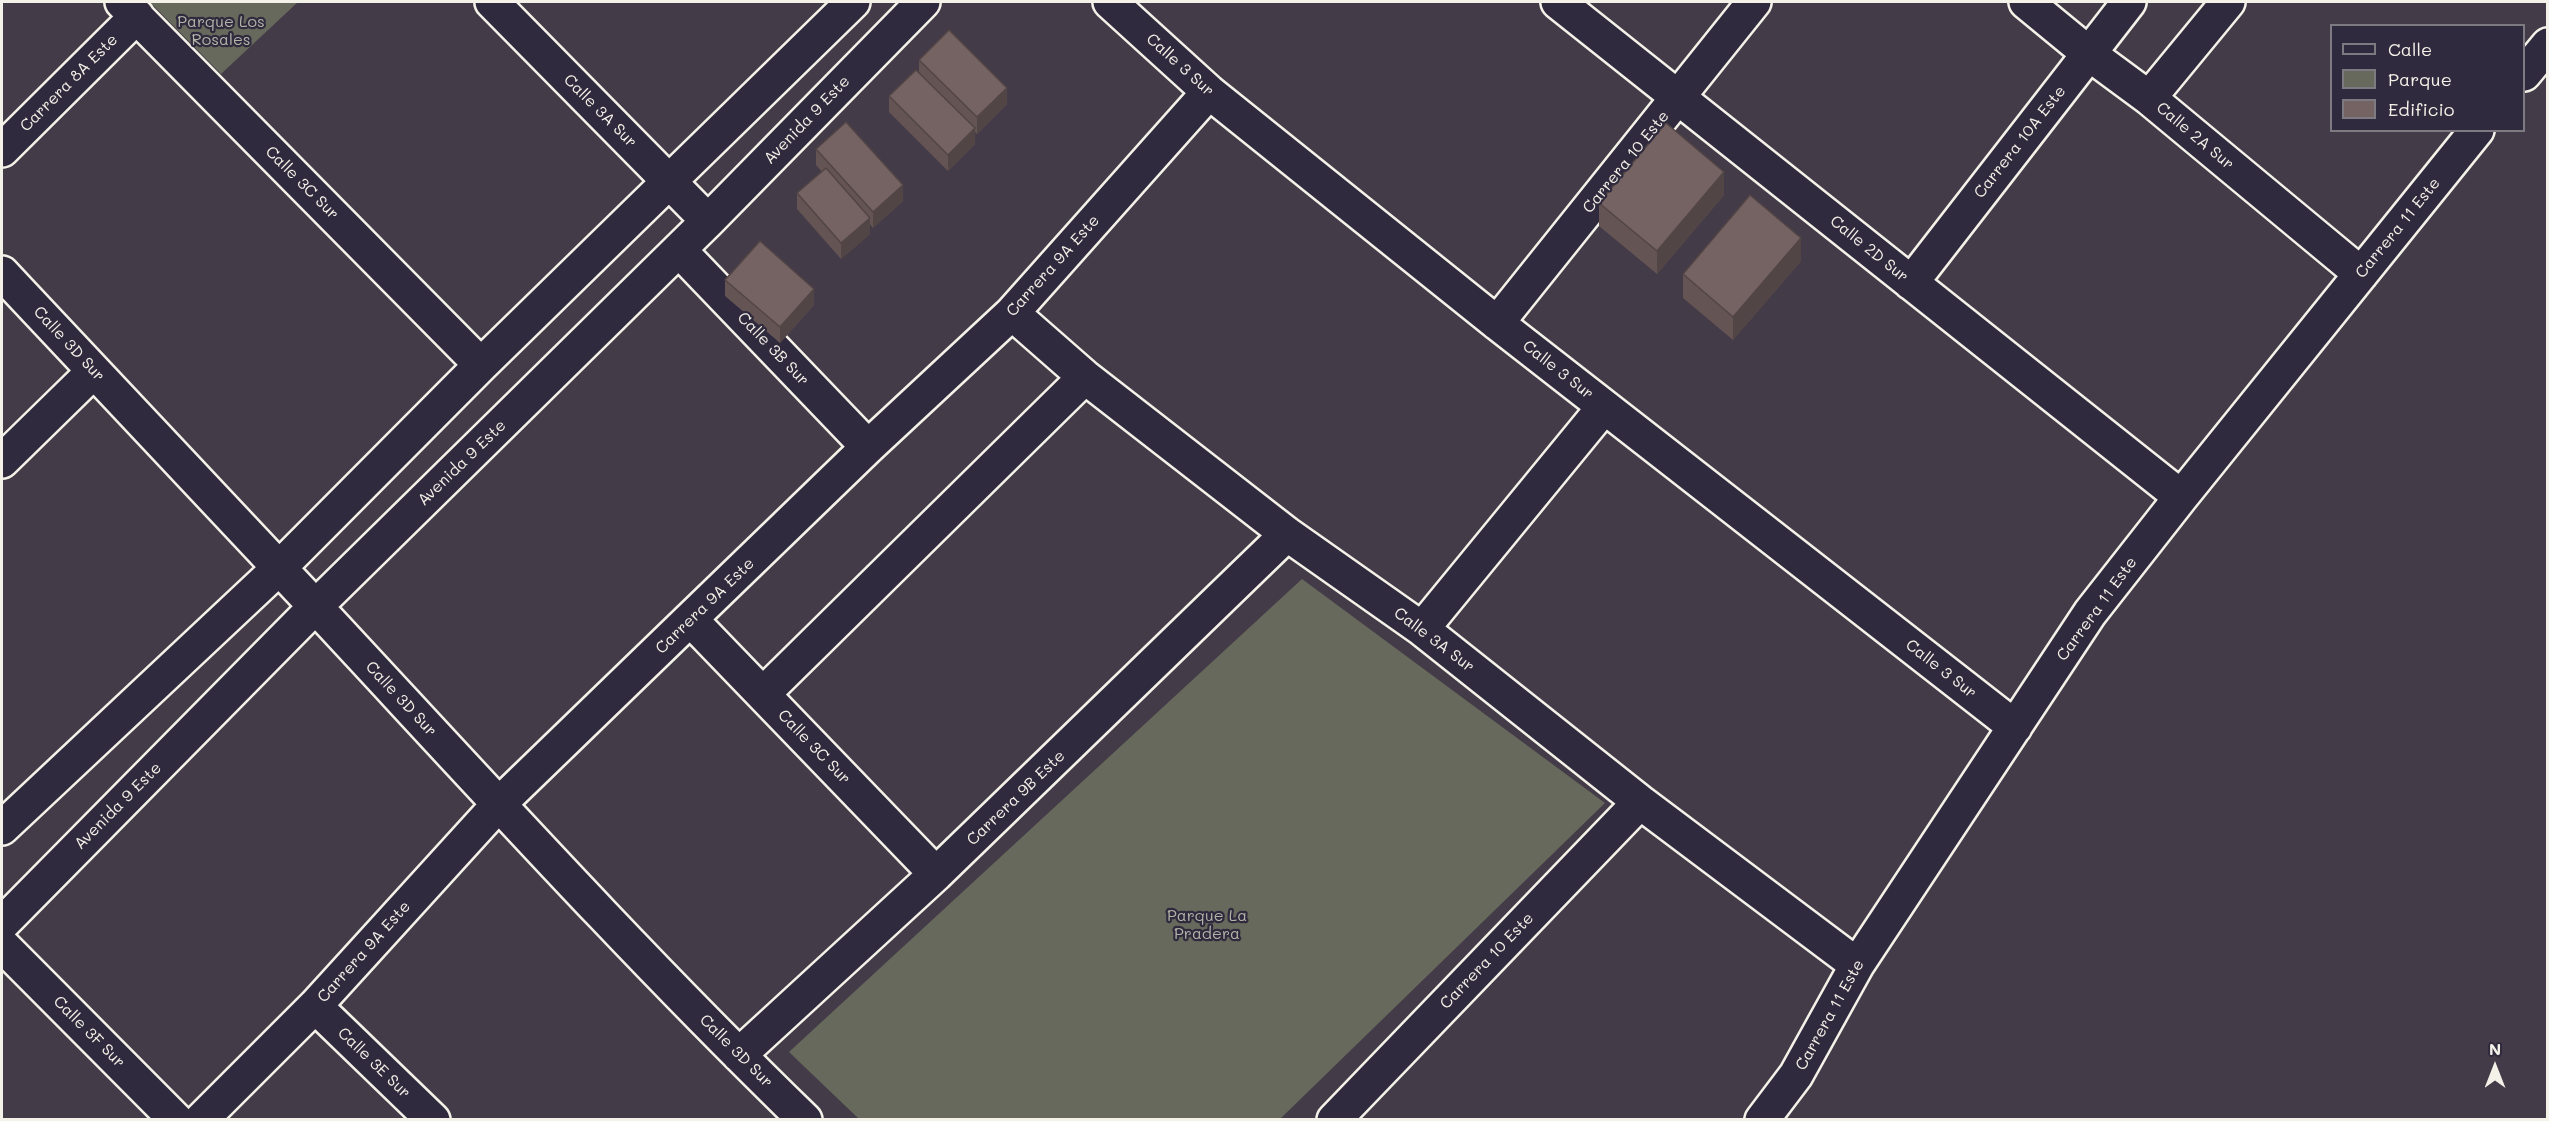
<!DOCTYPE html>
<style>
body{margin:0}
#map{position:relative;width:2549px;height:1121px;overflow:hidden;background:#443b48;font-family:Mali,sans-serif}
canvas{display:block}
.frame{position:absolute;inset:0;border:3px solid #f4f1e8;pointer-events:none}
.legend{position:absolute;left:2330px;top:24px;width:195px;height:108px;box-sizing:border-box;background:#2f2a3d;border:2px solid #7e7a81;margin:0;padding:8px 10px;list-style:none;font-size:18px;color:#f4f1e8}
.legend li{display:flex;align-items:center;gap:12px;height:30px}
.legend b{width:30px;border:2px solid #7e7a81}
.north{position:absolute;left:2465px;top:1037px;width:60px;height:60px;-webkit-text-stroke:4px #2f2a3d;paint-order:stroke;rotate:0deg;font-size:16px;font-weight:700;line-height:24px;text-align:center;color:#f4f1e8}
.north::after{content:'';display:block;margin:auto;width:21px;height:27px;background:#f4f1e8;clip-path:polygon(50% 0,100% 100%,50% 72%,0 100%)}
</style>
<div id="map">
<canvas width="2549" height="1121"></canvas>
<div class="frame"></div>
<ul class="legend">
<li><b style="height:8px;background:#2f2a3d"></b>Calle</li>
<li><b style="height:16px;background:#66695b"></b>Parque</li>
<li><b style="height:16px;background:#756262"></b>Edificio</li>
</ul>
<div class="north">N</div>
</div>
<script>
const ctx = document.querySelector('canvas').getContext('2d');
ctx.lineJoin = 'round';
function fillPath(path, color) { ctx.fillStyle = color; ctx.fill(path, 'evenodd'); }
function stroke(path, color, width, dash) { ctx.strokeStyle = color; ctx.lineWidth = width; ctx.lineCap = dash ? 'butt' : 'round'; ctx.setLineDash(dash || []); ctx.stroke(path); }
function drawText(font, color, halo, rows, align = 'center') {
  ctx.font = font + ' Mali,sans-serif'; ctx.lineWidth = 4.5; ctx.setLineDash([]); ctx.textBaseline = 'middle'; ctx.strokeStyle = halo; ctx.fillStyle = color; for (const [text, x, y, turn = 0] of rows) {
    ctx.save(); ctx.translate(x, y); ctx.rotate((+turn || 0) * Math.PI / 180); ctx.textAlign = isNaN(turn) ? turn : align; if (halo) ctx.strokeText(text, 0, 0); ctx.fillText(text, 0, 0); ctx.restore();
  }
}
fillPath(new Path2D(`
 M150 2H298L221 74Z
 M1302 579 1605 803 1280 1119H859L789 1052Z`), '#66695b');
const street = new Path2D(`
 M122 2 481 365
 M492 2 708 221
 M1110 2 1209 92 1497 323 2015 727
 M1558 2 2181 497
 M2026 2 2088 53 2149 98 2361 274
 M2524 74 2548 45
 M2149 98 2228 2
 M2 150 137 16
 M679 250 868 447
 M2 273C106 384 211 494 315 606 476 779 635 955 805 1120
 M1911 283 2129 2
 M1012 313 1085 377 1287 534 1422 629 1640 802 1857 965
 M1497 323 1754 2
 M2 461 94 371
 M691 620 936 874
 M1422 629 1604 407
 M763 694 1085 377
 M2 828 279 568 481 365 853 2
 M2 924 316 606 708 221 923 2
 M2 945 176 1120
 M315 1006 433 1120
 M739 1055 936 874 1287 534
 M201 1120 315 1006 498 805 868 447 1012 313 1209 92
 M1334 1120 1640 802
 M1762 1120 1796 1075 1857 965 2090 613 2181 497 2477 130`);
stroke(street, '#f4f1e8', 38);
stroke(street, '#2f2a3d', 33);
fillPath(new Path2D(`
 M919 60 1007 104 977 134 975 132V144L948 171 889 112V96L919 73Z
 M816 149 903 201 873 228 870 224V234L841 259 797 209V193L822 172 816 165Z
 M1724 195 1657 274 1599 226V203Z
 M1801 261 1733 340 1683 298V274Z
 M725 280 814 305 780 343 725 296Z`), '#655454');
fillPath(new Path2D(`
 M1007 88V104L977 134V117Z
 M975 128V144L948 171V155Z
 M1724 172V195L1657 274V251Z
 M903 185V201L873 228V212Z
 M870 218V234L841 259V243Z
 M1801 238V261L1733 340V317Z
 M814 289V305L780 343V327Z`), '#524545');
const building = new Path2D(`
 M949 30 1007 88 977 117 919 60Z
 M916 70 975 128 948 155 889 96Z
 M846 122 903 185 873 212 816 149Z
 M1666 123 1724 172 1657 251 1599 203Z
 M826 168 870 218 841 243 797 193Z
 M1750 195 1801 238 1733 317 1683 274Z
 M760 241 814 289 780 327 725 280Z`);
fillPath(building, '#756262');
stroke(building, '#524545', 1.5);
drawText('16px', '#b4b4a9', '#2f2a3d', [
 ["Parque Los",221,22],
 ["Rosales",221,40],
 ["Parque La",1207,916],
 ["Pradera",1207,934]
]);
drawText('16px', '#f4f1e8', '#2f2a3d', [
 ["Calle 3 Sur",1180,65,42],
 ["Carrera 8A Este",69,83,-45],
 ["Calle 3A Sur",600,111,45],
 ["Avenida 9 Este",807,120,-46],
 ["Calle 2A Sur",2195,136,40],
 ["Carrera 10A Este",2020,142,-52],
 ["Carrera 10 Este",1626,162,-51],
 ["Calle 3C Sur",302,183,45],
 ["Carrera 11 Este",2398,228,-51],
 ["Calle 2D Sur",1869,249,39],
 ["Carrera 9A Este",1053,266,-48],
 ["Calle 3D Sur",69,344,47],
 ["Calle 3B Sur",773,349,46],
 ["Calle 3 Sur",1558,370,38],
 ["Avenida 9 Este",462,463,-44],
 ["Carrera 9A Este",705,606,-44],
 ["Carrera 11 Este",2097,609,-54],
 ["Calle 3A Sur",1434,640,37],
 ["Calle 3 Sur",1941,669,38],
 ["Calle 3D Sur",401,699,47],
 ["Calle 3C Sur",814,747,46],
 ["Carrera 9B Este",1016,798,-44],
 ["Avenida 9 Este",118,806,-45],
 ["Carrera 9A Este",364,952,-48],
 ["Carrera 10 Este",1487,961,-46],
 ["Carrera 11 Este",1830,1015,-61],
 ["Calle 3F Sur",89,1032,45],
 ["Calle 3D Sur",736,1051,45],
 ["Calle 3E Sur",374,1063,44]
]);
</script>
